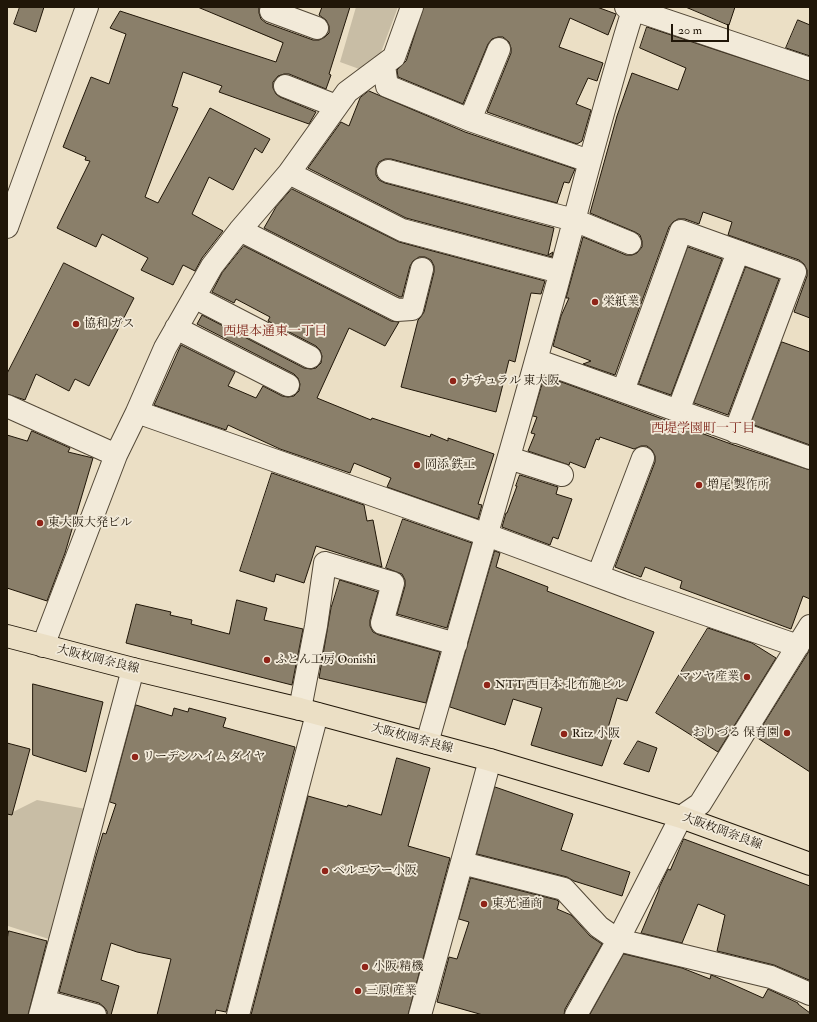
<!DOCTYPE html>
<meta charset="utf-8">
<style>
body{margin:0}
#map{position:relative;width:817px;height:1022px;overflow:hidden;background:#ebdfc5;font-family:"IM FELL Double Pica",serif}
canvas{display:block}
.frame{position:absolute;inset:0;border:8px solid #201608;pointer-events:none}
.scale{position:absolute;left:671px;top:24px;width:58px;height:18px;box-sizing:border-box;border:2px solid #201608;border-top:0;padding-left:5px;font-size:12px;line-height:14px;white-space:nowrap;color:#201608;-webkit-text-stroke:3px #f2ead9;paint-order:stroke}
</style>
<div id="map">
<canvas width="817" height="1022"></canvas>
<div class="frame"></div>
<div class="scale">20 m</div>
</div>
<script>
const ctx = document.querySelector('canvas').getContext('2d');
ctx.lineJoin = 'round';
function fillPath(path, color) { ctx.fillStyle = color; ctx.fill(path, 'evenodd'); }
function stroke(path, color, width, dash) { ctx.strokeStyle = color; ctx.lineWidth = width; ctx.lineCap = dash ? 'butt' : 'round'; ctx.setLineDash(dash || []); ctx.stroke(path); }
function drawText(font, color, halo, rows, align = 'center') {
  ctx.font = font + ' "IM FELL Double Pica","Noto Serif JP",serif'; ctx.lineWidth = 3.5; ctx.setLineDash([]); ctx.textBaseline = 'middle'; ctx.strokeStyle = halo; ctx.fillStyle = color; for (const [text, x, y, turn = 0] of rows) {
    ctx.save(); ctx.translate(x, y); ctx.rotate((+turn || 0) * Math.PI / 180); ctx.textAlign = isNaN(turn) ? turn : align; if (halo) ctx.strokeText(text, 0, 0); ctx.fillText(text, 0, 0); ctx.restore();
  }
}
fillPath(new Path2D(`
 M356 7H398L380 55 362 70 340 62Z
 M37 800 86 809 52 940 8 926 7 928V815Z`), '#c8bda5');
const building = new Path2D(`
 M20 7H44L36 32 14 24Z
 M198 7H259V13L261 19 266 23 313 40H319L325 37 329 33V26L326 20 319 15 322 7H350L329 74 331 75 326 89 289 74H284L278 76 273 82V88L276 94 280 97 316 112 309 124 219 92 222 86 183 72 172 106 178 108 145 197 158 203 210 108 270 139 262 153 255 148 233 190 209 177 192 214 223 231 202 258 195 271 183 265 173 285 141 270 148 258 102 234 96 247 57 228 90 161 85 160 86 157 63 147 91 77 109 84 126 34 110 28 120 11 276 62 283 43Z
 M424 7H597L616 14 608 35 570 18 559 47 603 63 597 81 588 78 576 104 591 110 582 141 577 144 487 112 511 53V48L509 42 503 37H498L492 39 488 44 463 104 398 77 397 70 406 61Z
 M686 7H735L729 25Z
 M798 20 810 25V56L786 48Z
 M647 27 810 81V318L794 312 807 276V270L804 264 799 260 728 235 732 222 703 212 699 224 685 219H678L673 222 669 227 615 375 583 364 591 361 553 346 561 316 569 298H566L583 237 626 255H632L637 253 642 247V241L640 235 635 232 590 213 617 116 632 73 678 90 686 68 640 48Z
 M369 91 465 132 575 169 569 183 564 182 557 203 391 159H385L379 162 376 168V175L379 180 385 183 554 228 548 255 553 252 552 257 406 218 308 168 341 122 349 126 360 98Z
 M292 189 399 242 545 281 541 294 531 293 515 362 509 360 496 412 401 387 418 320 420 318 424 312 434 272V266L431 260 425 257H419L413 261 410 266 402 297H400L264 228 276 207Z
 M244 246 391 321 399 322 385 346 349 328 317 398 371 420 372 418 430 437 431 434 448 441V438L494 454 478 504 482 505 478 519 387 487 391 478 354 463 350 473 280 449 228 425 226 430 154 405 181 345 235 372 228 386 256 398 263 386 282 396 288 397 294 396 299 391 300 384 298 378 294 374 197 324 202 315 304 368 311 369 316 368 321 363 322 356 320 350 316 346 268 321 270 317 236 299 234 303 212 292 222 273Z
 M688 247 722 259 671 395 639 384Z
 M64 263 134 298 89 386 75 379 69 391 36 374 25 400 7 394V374Z
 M746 267 779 279 728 415 694 403Z
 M782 342 810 352V445L751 424Z
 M545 376 731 444 810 470V599L803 596 791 629 680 588 682 581 645 567 641 577 615 567 655 462V456L652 450 647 446H641L634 449 600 437 599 440 596 439 585 468 570 462 569 465 528 451 535 434 531 433 537 417 533 416Z
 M32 431 70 448 68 452 93 458 65 553 47 601 7 588V435L27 441Z
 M272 473 364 505 367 521 373 520 382 567 316 546 304 583 276 574 274 582 240 571Z
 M520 475 558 487 556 494 572 499 558 539 553 537 550 545 502 527 506 513H507L517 486H516Z
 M403 519 472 543 447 628 397 614 405 586V580L402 574 386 568Z
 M495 551 500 553 496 567 548 587 547 591 654 632 627 701 617 698 607 731 614 733 602 766 531 745 542 708 513 699 505 725 450 707Z
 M340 580 378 592 370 620V626L373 632 379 635 440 652 426 703 319 678 331 608Z
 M237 600 267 608 264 620 303 629 292 685 126 643 136 604 171 612 170 615 192 620 191 624 229 634Z
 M708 628 752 643 776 658 718 752 656 713Z
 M810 650V772L756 737Z
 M33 684 103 702 86 772 33 755Z
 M136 705 172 716 174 708 188 712 189 708 226 718 223 727 295 747 226 1012 216 1010 215 1015H157L171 959 137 952 111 943 101 980 119 986 111 1015H107V1011L104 1007 99 1003 59 992 96 856 103 833 106 834 116 804 110 802Z
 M638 741 657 748 649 772 624 764Z
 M7 743 30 749 12 815 7 814Z
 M397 758 430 768 408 846 450 858 408 1015H251L308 796 347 807 348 805 381 815Z
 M495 787 573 814 561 850 630 872 622 896 574 881 567 877 477 854Z
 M684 839 810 886V978L809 980 774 965 717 951 725 915 698 904 682 943 641 933 659 890V888L668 869 670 870Z
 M471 878 557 900 559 902 557 909 571 915 590 936 602 944 565 1009 564 1015H483L437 1002 449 957 457 959 469 922 459 919Z
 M9 931 47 941 28 1015H7V940Z
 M624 954 682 968 710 979 711 975 714 976 763 998 768 989 798 1003V1004L810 1013V1015H590Z`);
fillPath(building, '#8a7f6a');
stroke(building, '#201608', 1);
const minor = new Path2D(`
 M626 7 810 69
 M271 11 317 28
 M384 66 387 86 470 120 589 161
 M285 86 336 106
 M470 120 499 49
 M388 171 574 220 630 243
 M289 173 402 230 560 272
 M7 227 87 7
 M240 230 397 310 412 309 422 269
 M194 297 310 357
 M176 328 288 385
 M536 360 810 458
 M623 391 681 231 795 272 735 432
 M7 406 116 455 137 412 487 535 630 588 798 646
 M678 411 738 252
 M137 412 165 348 212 266 240 230 289 173 347 92 394 57 412 7
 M509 458 562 475
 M598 576 643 458
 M43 646 116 455
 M300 709 316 626 325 563 393 583 382 623 456 644
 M427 743C471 590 515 438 557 285 582 192 605 99 634 7
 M462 863 564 889 599 927 618 940 771 977 810 994
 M44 1001 95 1015
 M40 1015 133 669
 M238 1015 317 714
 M420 1015 490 760
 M576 1015 618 940 681 817 700 804 810 626`);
const major = new Path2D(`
 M7 636 133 669 300 709 490 760 681 817 810 864`);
stroke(minor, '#534837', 24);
stroke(major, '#201608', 24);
stroke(minor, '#f2ead9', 22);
stroke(major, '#ebdfc5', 22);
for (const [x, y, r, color] of [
 [595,302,4,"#8f2418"],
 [76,324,4,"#8f2418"],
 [453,381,4,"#8f2418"],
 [417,465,4,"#8f2418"],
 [699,485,4,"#8f2418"],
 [40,523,4,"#8f2418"],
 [267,660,4,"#8f2418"],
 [747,677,4,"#8f2418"],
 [487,685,4,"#8f2418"],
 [787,733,4,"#8f2418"],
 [564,734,4,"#8f2418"],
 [135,757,4,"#8f2418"],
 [325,871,4,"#8f2418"],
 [484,904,4,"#8f2418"],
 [365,967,4,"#8f2418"],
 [358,991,4,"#8f2418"]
]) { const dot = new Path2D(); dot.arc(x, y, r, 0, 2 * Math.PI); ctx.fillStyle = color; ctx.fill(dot); stroke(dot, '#f2ead9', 1.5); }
drawText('12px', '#201608', '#f2ead9', [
 ["栄紙業",603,302],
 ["協和 ガス",84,324],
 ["ナチュラル 東大阪",461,381],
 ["岡添 鉄工",425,465],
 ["増尾 製作所",707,485],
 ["東大阪大発ビル",48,523],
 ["ふとん工房 Oonishi",275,660],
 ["マツヤ産業",739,677,"right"],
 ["NTT 西日本 北布施ビル",495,685],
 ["おりづる 保育園",779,733,"right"],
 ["Ritz 小阪",572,734],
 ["リーデンハイム ダイヤ",143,757],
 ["ベルエアー小阪",333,871],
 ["東光 通商",492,904],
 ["小阪 精機",373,967],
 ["三原 産業",366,991]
], 'left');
drawText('12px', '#201608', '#f2ead9', [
 ["大阪枚岡奈良線",98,660,14],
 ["大阪枚岡奈良線",412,739,15],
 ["大阪枚岡奈良線",722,832,20]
]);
drawText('13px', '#7a1f14', '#f2ead9', [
 ["西堤本通東一丁目",275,332],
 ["西堤学園町一丁目",703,429]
]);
</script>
